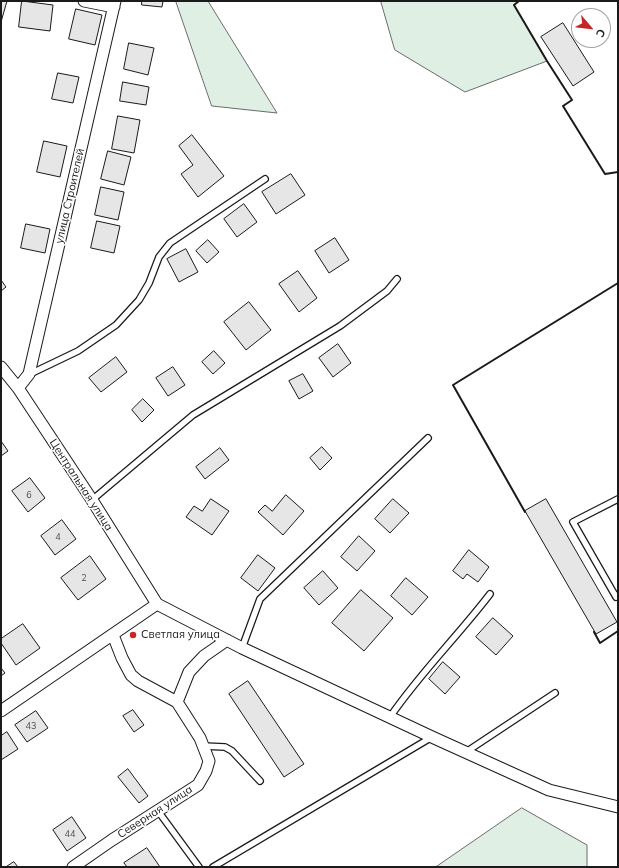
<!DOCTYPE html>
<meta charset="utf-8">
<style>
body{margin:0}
#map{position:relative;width:619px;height:868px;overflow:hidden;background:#fff;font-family:Mulish,sans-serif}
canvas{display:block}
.frame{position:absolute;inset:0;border:2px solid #1a1a1a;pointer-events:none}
.north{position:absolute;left:571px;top:8px;width:40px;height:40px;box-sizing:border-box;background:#fff;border:1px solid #a3a3a3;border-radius:50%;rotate:118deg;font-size:11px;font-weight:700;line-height:16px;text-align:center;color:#1a1a1a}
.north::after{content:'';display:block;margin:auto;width:14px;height:18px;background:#c62828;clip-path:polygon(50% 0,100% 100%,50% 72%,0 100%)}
</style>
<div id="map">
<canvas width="619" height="868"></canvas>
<div class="frame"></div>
<div class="north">С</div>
</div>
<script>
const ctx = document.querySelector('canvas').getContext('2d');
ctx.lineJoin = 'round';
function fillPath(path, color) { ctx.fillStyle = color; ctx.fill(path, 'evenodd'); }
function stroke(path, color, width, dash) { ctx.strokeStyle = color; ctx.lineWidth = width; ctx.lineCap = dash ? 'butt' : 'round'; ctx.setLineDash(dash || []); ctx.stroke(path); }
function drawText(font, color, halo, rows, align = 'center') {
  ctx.font = font + ' Mulish,sans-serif'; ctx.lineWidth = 3; ctx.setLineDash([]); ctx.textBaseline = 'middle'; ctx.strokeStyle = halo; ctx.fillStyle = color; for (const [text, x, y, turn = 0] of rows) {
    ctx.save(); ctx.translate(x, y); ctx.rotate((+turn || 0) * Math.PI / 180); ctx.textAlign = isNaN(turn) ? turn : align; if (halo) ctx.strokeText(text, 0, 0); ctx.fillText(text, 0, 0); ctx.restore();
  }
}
const green = new Path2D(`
 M176 1H208L277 113 212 106Z
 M381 1H519L514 5 547 61 465 92 395 50Z
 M522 808 587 845V867H436Z`);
fillPath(green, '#e0efe3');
stroke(green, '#6a6a6a', 1);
const building = new Path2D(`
 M1 1H7L1 22Z
 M22 1 53 5 50 31 19 27Z
 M142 1H163L162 7 142 5Z
 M76 9 102 15 95 45 69 39Z
 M563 23 594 72 573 86 541 37Z
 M129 43 154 48 148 75 124 69Z
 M58 73 79 77 73 103 52 99Z
 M123 82 149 87 146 105 120 101Z
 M118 116 140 120 134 153 112 149Z
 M192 135 224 176 198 197 181 174 193 165 179 146Z
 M44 141 67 146 60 177 37 172Z
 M108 151 131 157 124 185 101 179Z
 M291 174 305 195 276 214 262 192Z
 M101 187 124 192 118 220 95 215Z
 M244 204 257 222 237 237 224 219Z
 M97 221 120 226 114 253 91 248Z
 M26 224 50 229 45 253 21 248Z
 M335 238 349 260 329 273 315 251Z
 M208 240 219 252 207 263 196 251Z
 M186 249 198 272 179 282 167 259Z
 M298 271 317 298 299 312 279 284Z
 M1 280 6 287 1 291Z
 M249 302 271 330 246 350 224 322Z
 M338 344 351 363 333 377 319 358Z
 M214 351 225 363 213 374 202 362Z
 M116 357 127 372 101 392 89 378Z
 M173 367 185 385 168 396 156 378Z
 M303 374 313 391 299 399 289 381Z
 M143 399 154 410 142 422 132 410Z
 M1 441 8 451 1 456Z
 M322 447 332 458 320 470 310 458Z
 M220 448 229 460 205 479 196 467Z
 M30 478 45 498 28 512 12 491Z
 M286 495 304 511 283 535 258 512 265 505 272 511Z
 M211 499 229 511 212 535 186 517 194 506 202 511Z
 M393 499 409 513 390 533 375 519Z
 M546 499 617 622 596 634 525 511Z
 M62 520 76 539 55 555 41 536Z
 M359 536 375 551 357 571 341 557Z
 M469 550 489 567 478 582 467 574 463 579 453 571Z
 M258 555 275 568 258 591 241 578Z
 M90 556 106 579 78 600 61 578Z
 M323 571 338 588 319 605 304 588Z
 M406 578 428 597 412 615 391 596Z
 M361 590 393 618 364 651 332 623Z
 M493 618 513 636 496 655 476 637Z
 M23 624 40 648 16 665 1 643V639Z
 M443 662 460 677 445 694 429 679Z
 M1 668 5 673 1 676Z
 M248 681 304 764 284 777 229 694Z
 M133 710 144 725 134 732 123 716Z
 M36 711 48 728 27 742 15 725Z
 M7 732 18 749 1 760V736Z
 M128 769 148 796 139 803 118 777Z
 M72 817 86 838 67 851 53 830Z
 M147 848 160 867H127L124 863Z
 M14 862 18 867H6Z`);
fillPath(building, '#e6e6e6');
stroke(building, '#1a1a1a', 1);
const lane = new Path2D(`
 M30 374 78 351 116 325 139 300 149 283 159 257 170 243 265 179
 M618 499 573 522 616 597 618 595
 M92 500 193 415 340 326 387 291 397 279
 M242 648 260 599 428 438
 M390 717C420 673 458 636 490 594
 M203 746 225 747 232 751 260 781
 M466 752 555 693
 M158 811 199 867
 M213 867 432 737`);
const street = new Path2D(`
 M84 1 114 7
 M1 367 18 388 92 500 157 604
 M18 388 29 374 115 1
 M157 604 242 648 432 737 549 790 618 807
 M177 702 189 672 204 656 227 640
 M1 711 157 604
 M73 867 112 840 198 785 206 771 209 761 200 738 177 702 138 681 131 675 122 658 113 635`);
stroke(lane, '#1a1a1a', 8);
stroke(street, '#1a1a1a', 13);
stroke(lane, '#fff', 5.5);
stroke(street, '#fff', 11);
stroke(new Path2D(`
 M519 1 514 5 547 61 572 100 563 106 605 174 618 172
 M525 512 453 385 618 283
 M594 632 600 643 618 631`), '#1a1a1a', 2);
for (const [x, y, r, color] of [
 [133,635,4,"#c62828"]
]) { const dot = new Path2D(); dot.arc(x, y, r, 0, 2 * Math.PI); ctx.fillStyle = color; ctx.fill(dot); stroke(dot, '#fff', 1.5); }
drawText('9px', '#4d4d4d', null, [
 ["6",29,495],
 ["4",58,537],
 ["2",84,578],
 ["43",31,726],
 ["44",70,834]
]);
drawText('11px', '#1a1a1a', '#fff', [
 ["улица Строителей",70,196,-77],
 ["Центральная улица",81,485,57],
 ["Северная улица",155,812,-33]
]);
drawText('11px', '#1a1a1a', '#fff', [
 ["Светлая улица",141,635]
], 'left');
</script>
